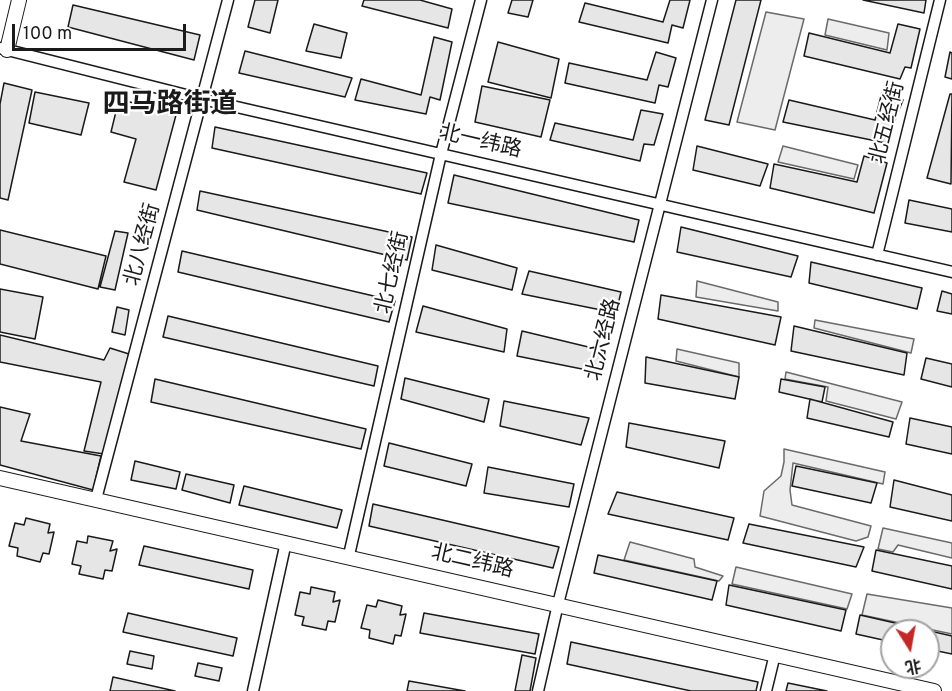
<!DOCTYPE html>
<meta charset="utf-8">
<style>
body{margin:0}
#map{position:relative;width:952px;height:691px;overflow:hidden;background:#fff;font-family:Overpass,"Noto Sans SC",sans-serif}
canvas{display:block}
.north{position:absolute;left:880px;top:619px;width:60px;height:60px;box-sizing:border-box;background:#fff;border:2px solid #a3a3a3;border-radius:50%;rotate:169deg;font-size:16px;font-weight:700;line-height:24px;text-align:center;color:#1a1a1a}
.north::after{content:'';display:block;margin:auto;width:21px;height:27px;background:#c62828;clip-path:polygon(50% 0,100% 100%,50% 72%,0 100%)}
.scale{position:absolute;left:12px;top:24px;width:174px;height:27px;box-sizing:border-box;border:3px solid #1a1a1a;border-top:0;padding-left:8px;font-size:18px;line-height:21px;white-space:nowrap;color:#1a1a1a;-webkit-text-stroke:4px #fff;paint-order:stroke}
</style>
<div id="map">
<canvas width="952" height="691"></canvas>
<div class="north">北</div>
<div class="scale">100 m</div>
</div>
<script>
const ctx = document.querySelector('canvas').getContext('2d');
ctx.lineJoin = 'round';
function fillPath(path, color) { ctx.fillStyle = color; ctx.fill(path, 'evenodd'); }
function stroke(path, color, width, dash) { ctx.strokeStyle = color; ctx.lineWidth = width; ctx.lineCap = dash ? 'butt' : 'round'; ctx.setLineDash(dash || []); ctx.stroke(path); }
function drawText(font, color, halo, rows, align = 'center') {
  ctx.font = font + ' Overpass,"Noto Sans SC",sans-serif'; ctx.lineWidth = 4.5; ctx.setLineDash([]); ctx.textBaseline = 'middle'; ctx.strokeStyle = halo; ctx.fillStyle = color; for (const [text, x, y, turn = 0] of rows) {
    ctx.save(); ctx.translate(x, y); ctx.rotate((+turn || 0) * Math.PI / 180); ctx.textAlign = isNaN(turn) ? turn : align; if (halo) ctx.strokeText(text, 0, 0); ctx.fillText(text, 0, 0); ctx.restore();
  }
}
const built = new Path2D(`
 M766 12 804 19 775 130 737 122Z
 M828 19 889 33 887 50 825 35Z
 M783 146 858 165 854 179 778 162Z
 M697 281 778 302V311L696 297Z
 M815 320 914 339 911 353 814 328Z
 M677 349 739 363V377L676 361Z
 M786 372 902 402 896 419 826 401 828 387 785 379Z
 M784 449 885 472 883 484 793 463 790 490 792 505 871 526 868 537 856 541 760 516 764 491 781 476 784 462Z
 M883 528 952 543V558L898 545 893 552 878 549Z
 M630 542 694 559 695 567 723 576 719 581 624 560Z
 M736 567 852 594 847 609 732 584Z
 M867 594 952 608V634L862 615Z`);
fillPath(built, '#ededed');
stroke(built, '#6a6a6a', 1.5);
const building = new Path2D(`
 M255 0H278L270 33 248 27Z
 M364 0H420L452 9 448 28 362 6Z
 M512 0H533L528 17 508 13Z
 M670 0H690L683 28 672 25 668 43 579 22 585 3 663 22Z
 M736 0H761L729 125 705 120Z
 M863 0H926L924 13Z
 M73 5 200 35 194 60 68 27Z
 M314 24 347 33 341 58 306 51Z
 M898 24 920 29 911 68 905 67 900 79 804 56 809 33 890 53Z
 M434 37 452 42 440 100 430 97 426 114 355 100 361 79 421 95Z
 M498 42 559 59 551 98 488 82Z
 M245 51 352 78 345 97 239 73Z
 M656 52 676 58 668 87 659 85 655 103 565 83 569 63 647 80Z
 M950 52 952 53V79L945 77Z
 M4 83 32 90 8 200 0 198V104Z
 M482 86 550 100 541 137 475 122Z
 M35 92 89 103 81 135 29 123Z
 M882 92 903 100 886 143 783 122 789 100 875 120Z
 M950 94H952L951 184 927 178Z
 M119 99 176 115 156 190 124 182 136 139 111 132Z
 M641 110 663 114 654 145 644 144 640 161 550 140 555 123 633 140Z
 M215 127 427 173 421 194 212 148Z
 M697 146 768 164 760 186 693 170Z
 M864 156 887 163 874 213 770 188 774 164 857 182Z
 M454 175 639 220 634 242 448 203Z
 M200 191 412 237 407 260 197 210Z
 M909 200 952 209V232L905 223Z
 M681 227 798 256 791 277 677 252Z
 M0 230 106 256 98 289 0 264Z
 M115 231 128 233 115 290 100 287Z
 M436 245 517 268 512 290 432 270Z
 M182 251 395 301 389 322 178 272Z
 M811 262 922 288 917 309 809 283Z
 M529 271 621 292 616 313 522 294Z
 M0 289 43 297 35 339 0 332Z
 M942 291 952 294V314L937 311Z
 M661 295 781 317 775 345 658 319Z
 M423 306 507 329 504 352 416 332Z
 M117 307 129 310 125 335 112 332Z
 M168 316 378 366 374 386 163 337Z
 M794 326 907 353 904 375 791 351Z
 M522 331 605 351 602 373 517 356Z
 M0 335 104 360 110 348 129 354 104 454 84 451 101 382 0 362Z
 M646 357 739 377 735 399 645 383Z
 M926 358 952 364V387L921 379Z
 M405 378 489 399 484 422 401 399Z
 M155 379 366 429 361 449 151 402Z
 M781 379 825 387 822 402 779 392Z
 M810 399 893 422 889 437 807 418Z
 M504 401 589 418 581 445 500 426Z
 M0 407 30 414 21 441 101 456 93 490 0 465Z
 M910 418 952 427V454L906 444Z
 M629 423 725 441 719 468 626 447Z
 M389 443 472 464 466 486 384 466Z
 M135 461 180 472 176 489 131 480Z
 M796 466 877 483 871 503 792 486Z
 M488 467 574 484 569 507 484 493Z
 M186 474 234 485 230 503 182 490Z
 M894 480 952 495V521L890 507Z
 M244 486 342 510 337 528 239 505Z
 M617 492 734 518 728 540 608 514Z
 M373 504 559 547 553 568 369 526Z
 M26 518 50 524 48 533 54 532 49 554 43 553 40 562 17 556 18 548 9 546 15 523 24 525Z
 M749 524 864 547 856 567 743 543Z
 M88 536 113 541 110 551 117 549 112 571 105 570 103 579 79 574 81 566 72 564 77 541 87 543Z
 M144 546 253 570 249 589 139 565Z
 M876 550 952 566V589L872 571Z
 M598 555 717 581 712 600 594 573Z
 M729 585 846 610 841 631 726 605Z
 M311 587 335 592 333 602 340 600 335 622 328 621 326 630 302 625 304 617 295 615 300 592 310 594Z
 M378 600 402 606 400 615 406 614 401 636 395 635 393 644 369 638 370 630 361 628 367 605 376 607Z
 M128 613 237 638 233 656 123 632Z
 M424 613 539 634 535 654 420 633Z
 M860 615 952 636V654L928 649V631H892V642L856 634Z
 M571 642 758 682 756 691H691L567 664Z
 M130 651 154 656 152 669 127 664Z
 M522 655 536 658 530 691H515Z
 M198 663 222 668 219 681 195 676Z
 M113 677 175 691H110Z
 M409 681 465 691H407Z
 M788 683 827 691H786Z`);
fillPath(building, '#e6e6e6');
stroke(building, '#1a1a1a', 1.5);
const minor = new Path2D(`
 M0 48 202 99 952 272
 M877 255 940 0
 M96 499 228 0
 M349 555 441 154 481 0
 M253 691 286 542
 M538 691 558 604 712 0
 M766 691 775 654`);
const tertiary = new Path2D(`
 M7 50 19 0
 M0 478 934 691`);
stroke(minor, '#1a1a1a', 13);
stroke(tertiary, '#1a1a1a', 16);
stroke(minor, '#fff', 10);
stroke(tertiary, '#fff', 14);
drawText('21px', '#1a1a1a', '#fff', [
 ["北五经街",889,123,-76],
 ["北一纬路",480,143,13],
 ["北八经街",144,245,-75],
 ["北七经街",394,273,-77],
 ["北六经路",605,340,-76],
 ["北二纬路",472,563,13]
]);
drawText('bold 27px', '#1a1a1a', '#fff', [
 ["四马路街道",170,107]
]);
</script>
